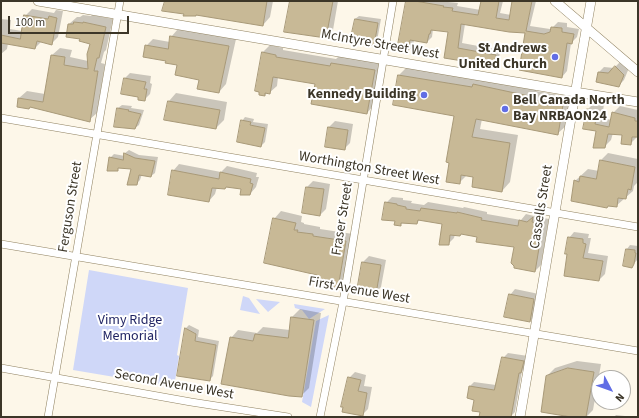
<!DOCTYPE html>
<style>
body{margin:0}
#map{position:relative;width:639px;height:418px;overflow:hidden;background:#fdf7e9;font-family:"Source Sans 3",sans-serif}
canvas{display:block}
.frame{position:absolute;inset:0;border:2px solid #3c3628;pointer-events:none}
.north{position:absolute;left:591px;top:370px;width:40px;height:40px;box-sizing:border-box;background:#fff;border:1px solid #b1afa9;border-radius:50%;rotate:131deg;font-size:11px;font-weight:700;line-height:16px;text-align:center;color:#3c3628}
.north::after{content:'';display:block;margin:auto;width:14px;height:18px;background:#616de5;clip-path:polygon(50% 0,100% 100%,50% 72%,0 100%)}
.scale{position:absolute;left:8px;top:16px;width:121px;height:18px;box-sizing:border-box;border:2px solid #3c3628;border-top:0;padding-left:5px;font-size:12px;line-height:14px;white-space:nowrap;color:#3c3628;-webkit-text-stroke:3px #fff;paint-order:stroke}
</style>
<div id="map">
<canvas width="639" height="418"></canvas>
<div class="frame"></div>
<div class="north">N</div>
<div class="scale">100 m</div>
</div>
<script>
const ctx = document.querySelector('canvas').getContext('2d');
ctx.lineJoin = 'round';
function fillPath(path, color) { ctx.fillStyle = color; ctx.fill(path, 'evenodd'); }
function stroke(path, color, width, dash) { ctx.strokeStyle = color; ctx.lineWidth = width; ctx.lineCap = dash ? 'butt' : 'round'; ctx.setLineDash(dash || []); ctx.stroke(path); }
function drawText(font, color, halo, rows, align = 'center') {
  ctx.font = font + ' "Source Sans 3",sans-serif'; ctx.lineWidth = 4; ctx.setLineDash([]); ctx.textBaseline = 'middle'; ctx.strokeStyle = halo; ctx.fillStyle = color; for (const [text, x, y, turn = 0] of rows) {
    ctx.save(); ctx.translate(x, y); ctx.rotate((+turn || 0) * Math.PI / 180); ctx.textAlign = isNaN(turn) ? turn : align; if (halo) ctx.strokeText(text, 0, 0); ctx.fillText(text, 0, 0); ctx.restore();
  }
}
fillPath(new Path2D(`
 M89 270 188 288 177 355 179 356 174 387 73 370Z
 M243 296 249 298 260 314 240 310Z
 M256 299 280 302 268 312Z
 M294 304 325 309 309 319 302 310 295 308Z
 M329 315 311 407 302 402 316 321Z`), '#cfd7f8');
fillPath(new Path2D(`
 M164 1H273L270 17 263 25 185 13Z
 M281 1H338L333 30 326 37 291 2Z
 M406 1H448V2L458 3 457 6 481 10 482 1H503L500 13 511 15 513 1H536L530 26 550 29 552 28 558 22 567 23V27L579 29 577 37 571 43 567 71 562 77 526 32 465 24 462 43 500 50 499 60 494 65 445 57 449 31 433 29 432 37 427 42 414 40 413 46 408 51Z
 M32 9 54 13 56 10 63 11 58 37 51 44 42 41 35 48 8 43 7 49 1 54V19L11 20 10 29 22 31 25 16Z
 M83 15 91 16 92 15 113 19 106 50 104 52 101 63 105 64 97 113 89 120 30 106H18L19 98 27 91 45 94 52 55 60 48 72 50 70 57 88 61 91 43 81 39 69 24 77 17H80Z
 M359 16 381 19 377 41 374 45 355 19Z
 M178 29 236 39 226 84 219 92 200 79 178 65 167 60 146 46 153 39 170 42 171 37Z
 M270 45 283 48V50L336 59 339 56 381 63 374 105 367 113 316 83 278 77 277 86 269 93H267L265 95 262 53Z
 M621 61 629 68 624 80 619 85 598 73 604 67 614 68Z
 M407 67 536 88V91L571 97 566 126 557 134 482 119 480 129 518 135 510 182 502 191 474 176 467 175 459 183 455 115 399 75Z
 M130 73 151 76 150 83 152 84 150 94 144 100 125 78Z
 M176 93 227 102 224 120 216 128 165 119 169 101Z
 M595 102 604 104 602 118 612 120 613 113 620 106 638 110V136L630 144 623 134 613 133 611 140 604 147 598 130 584 128 588 109Z
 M122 105 132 106 131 108 144 110 139 125 135 128 118 108Z
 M245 117 254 119 253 122 268 124 265 142 261 146 242 121Z
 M335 121 353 124 350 143 344 149 326 146 329 127Z
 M129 150 139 155 158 157 155 173 151 176 142 174 140 180 136 184 132 168 119 167 117 170 110 158 114 154 125 156V153Z
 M608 153 638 159V182L634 186 633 191 616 206 575 181 588 169 599 171 601 160Z
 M179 164 221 172 227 166 257 173 256 177H259L256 187 250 194 242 188 227 186 225 188 217 187 215 194 209 201 173 171Z
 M313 181 330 184 326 209 320 215 303 212 307 187Z
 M392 197 403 198V200L412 201 411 203 424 205 428 202 463 208 464 207 487 212V214L521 220 526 214 534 216 538 212V217L549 219 541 265 535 271 515 246 479 236 462 233 455 234 454 238 448 244 443 223 420 219 417 223 403 222 400 225 386 203Z
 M281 211 302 216 301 222 304 223V224L320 227V229L353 234 345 280 338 287 318 274 274 219Z
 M574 232 589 234 588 238H591L588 253 608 256 605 274 599 280 568 254 569 238Z
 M630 245 638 246V259L631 267 624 266 627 249Z
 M369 256 386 260 381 287 375 293 363 262Z
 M515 289 539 294 536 315 530 321 510 295Z
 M300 309 321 313 309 388 301 396 231 338 238 330 257 333 263 327 290 330 292 317Z
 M189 325 199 330 198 337 219 341 213 376 209 380 178 376 186 328Z
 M508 353 528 356 526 368 522 371 515 412 510 417H480L482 412 470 386 474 382 496 385 503 358Z
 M577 361 601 364 593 410 586 417H577L547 376 555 368Z
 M355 372 366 375 364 386 372 387 368 409 362 415 349 378Z
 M616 415 634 417H614Z`), '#0003');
const building = new Path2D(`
 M165 1H267L263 26 196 15V16H183L184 14 162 11Z
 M290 1H333L326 38 284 32Z
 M406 1H415L444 6 443 7 453 8 452 11 478 15 481 1H499L496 18 509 20 512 1H532L526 31 544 34 550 32 551 27 562 28V32L574 34 572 44 567 43 562 78 519 70 525 33 509 32 461 24 458 48 496 55 494 66 444 58 448 32 431 30 430 34H429L427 43 410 40 408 52 397 50Z
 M24 15 48 19 49 16 57 18 52 45 37 41 35 49 1 43V35L20 39Z
 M355 19 378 23 374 46 350 42Z
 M74 22 83 23V22L106 27 99 58H97L94 71H98L90 122 30 107 29 109 17 107 18 98 43 102 51 55 65 57 64 65 88 69 87 54 90 44 79 41 80 39 66 37 68 24H73Z
 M170 36 229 46 219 93 197 89 199 80 175 75 177 65 165 63 166 61 143 57 145 45 168 49Z
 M262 52 276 55V57L330 66 331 63 375 70 367 114 311 104 315 84 273 77 270 94 265 93V96L259 95V92L255 91Z
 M615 66 624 75 619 87 596 82 598 72 608 73Z
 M398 75 472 87 473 84 529 96 528 99 563 105 558 135 476 119 472 137 510 143 502 192 472 187 473 177 461 175 460 184 446 182 449 163 446 162 454 116 393 105Z
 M124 78 146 82 144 89H147L145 101 138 100V97L121 94Z
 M168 101 220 110 216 129 164 120Z
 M117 108 129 110 128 111 141 114 135 129 114 127Z
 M587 109 598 111 595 124 609 127 612 112 635 118V121H638V137H632L631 145 621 144 622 135 608 134 605 148H593L596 131 583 129Z
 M241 120 251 122 250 125 265 128 261 147 237 142Z
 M328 127 348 130 345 150 325 147Z
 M124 153 135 158 155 161 151 177 139 175 137 185H127L131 169 118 168V171H107L109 157 123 160Z
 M600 160 635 167 631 190 628 189 626 199 618 198 617 207 608 206 607 208 571 201 574 180 579 182 580 176 596 179Z
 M172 170 219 179 220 172 251 179 250 183 253 184 250 195H240L241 189 226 187 225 189 212 188 209 202 168 195Z
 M306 187 324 189 320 216 302 213Z
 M385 202 397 204V205L406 207V209L420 211 421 208 457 213V212L482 218 481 220 518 226 519 220 527 222 533 217 532 222 543 224 535 272 514 268V266L511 263 514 247 476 242 477 237 461 234 460 236 450 235 449 245H439L442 224 418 220 417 224 401 223V226L394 225 395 221 382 220Z
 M273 218 296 223 294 230H298L297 232 313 234V236L346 241 338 288 315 284 317 275 264 263Z
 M568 237 583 239V243L586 244 583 258 603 261 599 281 564 276 567 254H565Z
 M626 249 635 250V253H636L634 264 632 268 623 266Z
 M362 262 381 265 376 294 357 291Z
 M509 294 534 299 530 322 504 317Z
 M291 317 314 320 302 397 289 396 221 384 230 337 253 341 255 334 288 338Z
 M185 328 196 334 195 341 216 345 210 381 177 376Z
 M502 357 524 361 521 373H519L511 417H479L480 412 472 411 474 400 467 398 469 386 494 390Z
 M568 368 594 372 586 417H571L541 412 546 376Z
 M348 377 361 380 358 391 367 393 363 416 342 412 343 407H341Z`);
fillPath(building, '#c8b996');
stroke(building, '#a89978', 1);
const minor = new Path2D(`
 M1 118 638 227
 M1 244 638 351
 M1 368 191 402 288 417
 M48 417 120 1
 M320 417 343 302 393 1`);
const secondary = new Path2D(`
 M38 1 575 92 638 102
 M555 1 638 72
 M520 417 591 1`);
stroke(minor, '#908261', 8);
stroke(secondary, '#908261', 10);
stroke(minor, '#fff', 7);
stroke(secondary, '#fff', 9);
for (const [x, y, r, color] of [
 [555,57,4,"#616de5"],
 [424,95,4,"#616de5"],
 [505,109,4,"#616de5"]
]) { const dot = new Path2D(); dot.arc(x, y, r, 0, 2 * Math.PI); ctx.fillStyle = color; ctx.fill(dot); stroke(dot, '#fff', 1.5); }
drawText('14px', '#3c3628', '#fff', [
 ["McIntyre Street West",380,45,10],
 ["Worthington Street West",369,169,10],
 ["Ferguson Street",71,207,-81],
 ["Cassells Street",542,207,-81],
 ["Fraser Street",343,219,-81],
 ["First Avenue West",359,291,10],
 ["Second Avenue West",174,385,10]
]);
drawText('bold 14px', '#3c3628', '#fff', [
 ["St Andrews",547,49],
 ["United Church",547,65],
 ["Kennedy Building",416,95],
 ["Bell Canada North",513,101,"left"],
 ["Bay NRBAON24",513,117,"left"]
], 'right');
drawText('14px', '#202463', '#fff', [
 ["Vimy Ridge",130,321],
 ["Memorial",130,337]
]);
</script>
